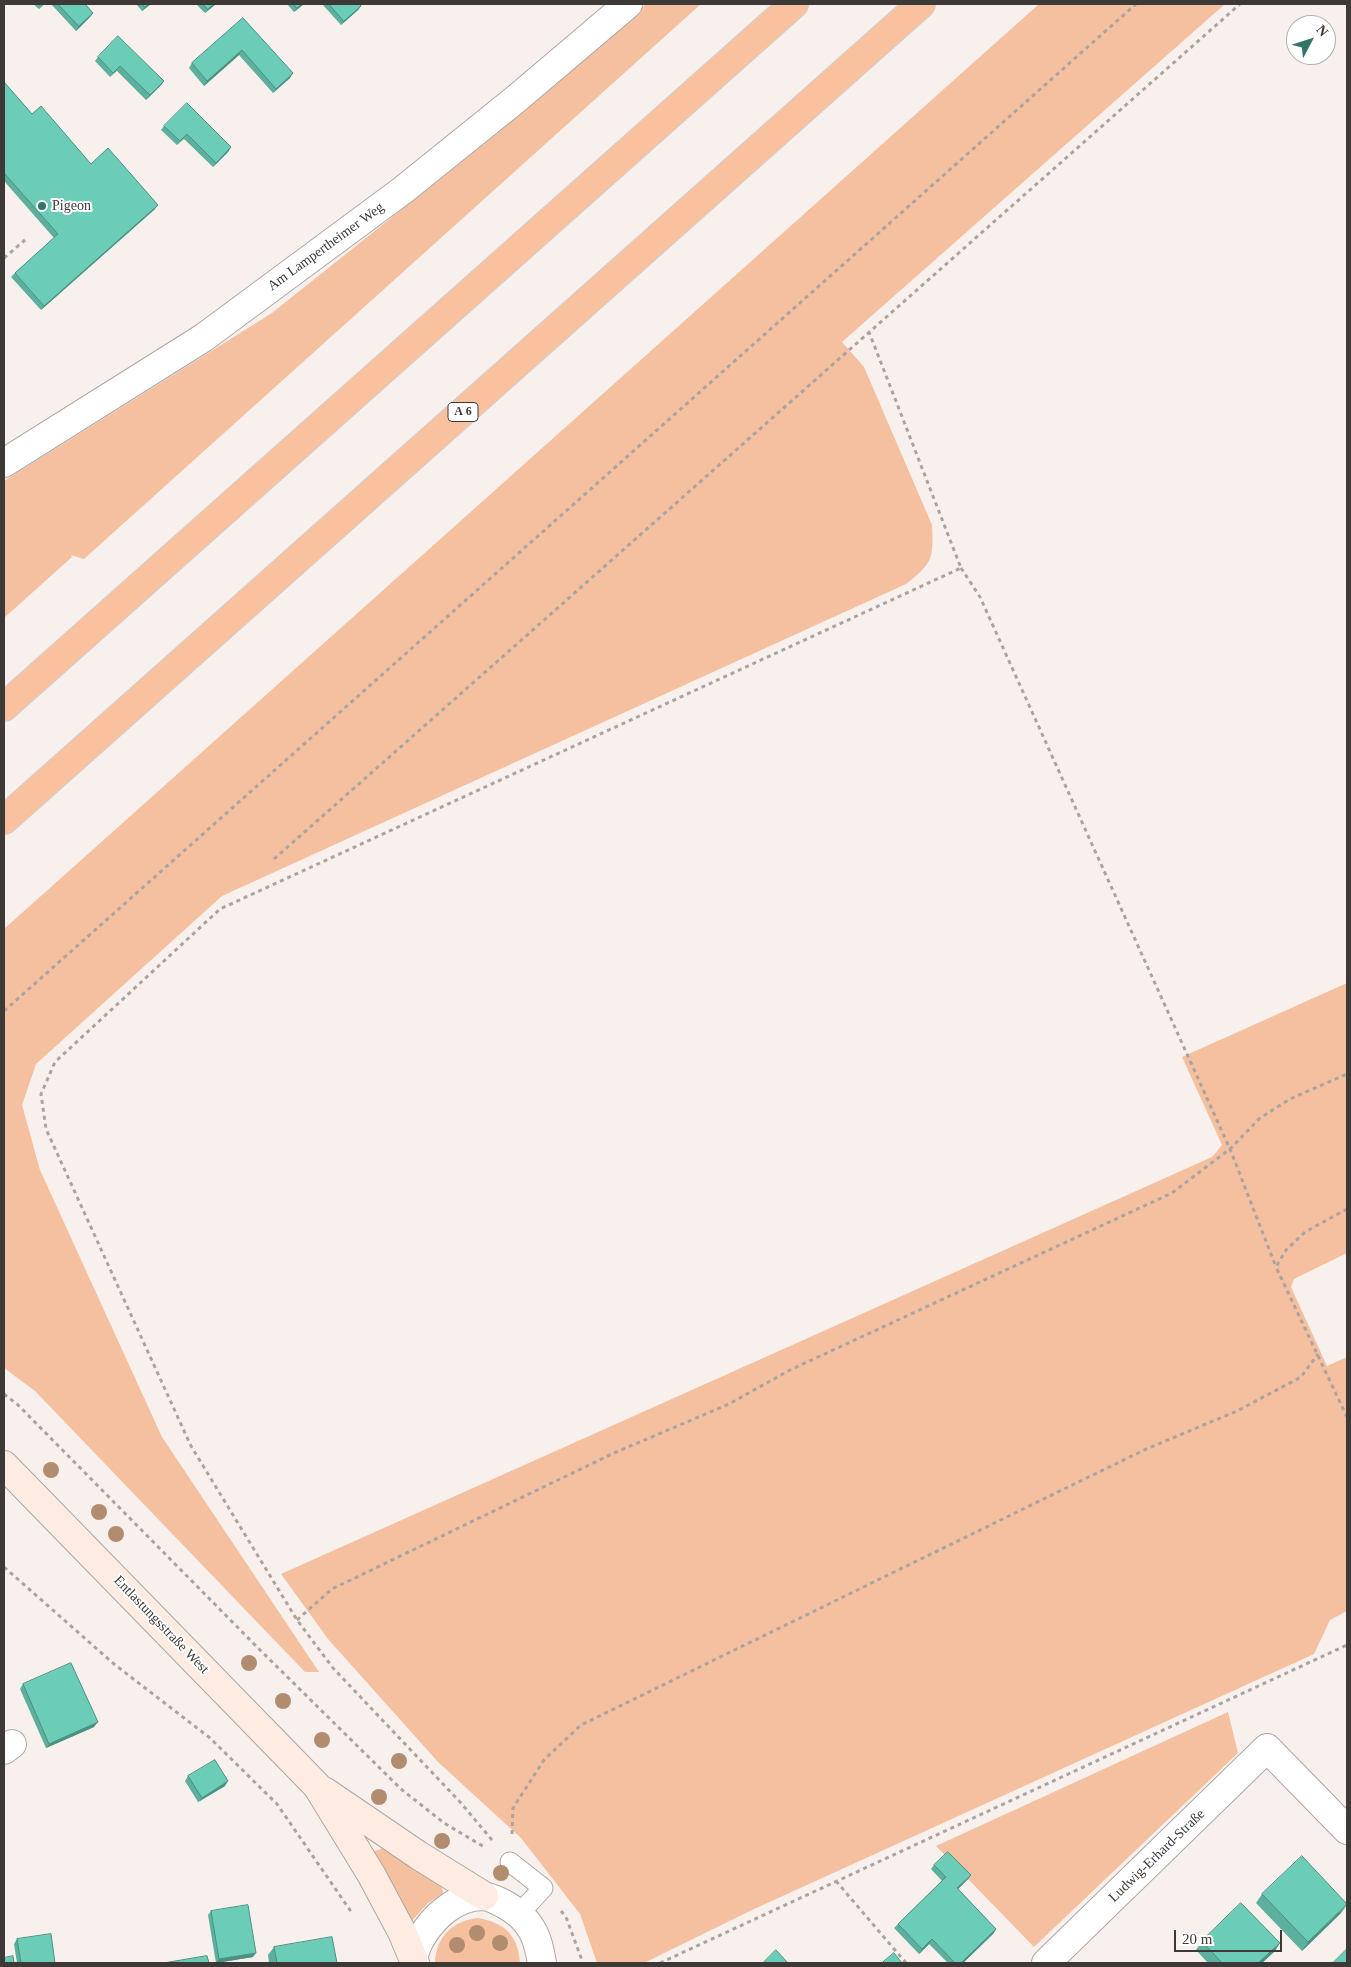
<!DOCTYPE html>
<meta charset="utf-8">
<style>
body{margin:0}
#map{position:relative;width:1351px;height:1967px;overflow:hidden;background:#f8f0ec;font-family:Georgia,serif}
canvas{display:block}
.frame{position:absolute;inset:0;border:5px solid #3c3937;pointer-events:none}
.north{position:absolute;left:1286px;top:15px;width:50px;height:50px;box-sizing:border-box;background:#fff;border:1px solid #b1b0af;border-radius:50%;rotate:50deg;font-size:14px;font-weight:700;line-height:20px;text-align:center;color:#3c3937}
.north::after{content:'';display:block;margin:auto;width:18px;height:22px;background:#327466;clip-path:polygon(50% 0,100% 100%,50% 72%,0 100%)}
.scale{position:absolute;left:1174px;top:1930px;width:108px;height:22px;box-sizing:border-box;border:2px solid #3c3937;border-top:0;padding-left:6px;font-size:15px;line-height:18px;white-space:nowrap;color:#3c3937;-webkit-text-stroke:4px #fff;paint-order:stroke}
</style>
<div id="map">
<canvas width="1351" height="1967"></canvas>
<div class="frame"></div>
<div class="north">N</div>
<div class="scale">20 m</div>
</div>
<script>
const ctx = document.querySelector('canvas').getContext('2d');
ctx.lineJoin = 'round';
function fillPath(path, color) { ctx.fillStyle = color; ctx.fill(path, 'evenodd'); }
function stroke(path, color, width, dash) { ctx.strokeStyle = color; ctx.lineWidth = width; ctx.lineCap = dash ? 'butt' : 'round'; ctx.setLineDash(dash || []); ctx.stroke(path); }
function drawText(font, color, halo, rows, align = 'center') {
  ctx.font = font + ' Georgia,serif'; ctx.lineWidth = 4; ctx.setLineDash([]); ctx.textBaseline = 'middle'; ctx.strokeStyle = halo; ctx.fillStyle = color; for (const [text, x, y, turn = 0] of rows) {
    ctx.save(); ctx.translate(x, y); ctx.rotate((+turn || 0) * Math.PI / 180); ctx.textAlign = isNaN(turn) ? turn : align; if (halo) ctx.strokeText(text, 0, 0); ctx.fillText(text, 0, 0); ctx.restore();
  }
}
fillPath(new Path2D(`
 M646 4H701L84 559 71 555 72 557 4 618V481L272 313 495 135Z
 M1039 4H1225L842 342 864 367 932 525C934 558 932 564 906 584L222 896 36 1064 22 1105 40 1170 162 1437 319 1672H305L35 1391 4 1368V929Z
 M1347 983V1253L1294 1279 1291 1287 1327 1366 1347 1357V1611L1330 1620 1314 1654 752 1910 644 1963H597L580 1914 521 1838 438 1762 328 1639 281 1574 1212 1157 1222 1145 1182 1057Z
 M1228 1712 1238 1753 1034 1947 936 1846Z
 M386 1848 442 1887 443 1893 427 1904 411 1922 373 1861 374 1851Z
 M478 1918C505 1923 518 1935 520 1963H435C436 1937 452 1921 478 1918Z`), '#f5c09f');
const service = new Path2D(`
 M510 1862 543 1888 519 1914`);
const minor = new Path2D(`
 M4 463 203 338 403 190 516 99 628 4
 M4 1750 12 1744
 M1046 1963 1267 1748 1347 1830`);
const tertiary = new Path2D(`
 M415 1963C412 1956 417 1945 421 1938 434 1916 455 1897 482 1896 489 1896 498 1901 504 1904 515 1910 526 1919 532 1930 538 1940 540 1952 542 1963`);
const secondary = new Path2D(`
 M4 1465 317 1786 371 1874 402 1932 413 1958
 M324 1791 418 1855 484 1896`);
const motorway = new Path2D(`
 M4 707 794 4
 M4 820 921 4`);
stroke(service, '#aea7a2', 21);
stroke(minor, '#aea7a2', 30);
stroke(tertiary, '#aea7a2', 30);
stroke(secondary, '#aea7a2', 30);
stroke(motorway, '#d0cfcf', 30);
stroke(new Path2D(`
 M4 258 25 240
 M961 568 980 597 1230 1149 1276 1267
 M274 859 1240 4
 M4 1011 1136 4
 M1347 1209 1305 1232 1286 1250 1276 1267 1347 1417
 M4 1394 18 1405 259 1649 401 1789 444 1823 486 1848
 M4 1567 114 1664 210 1738 277 1804 352 1913
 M297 1620 332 1589 614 1453 729 1404 790 1370 1172 1193 1230 1149 1260 1118 1290 1099 1347 1074
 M512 1834 513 1808 544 1760 581 1725 1144 1450 1237 1411 1301 1377 1318 1354
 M492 1840 461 1803 333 1668 297 1620 191 1446 46 1129 41 1094 55 1062 220 909 961 568 869 332
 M836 1881 906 1963
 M561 1911 566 1917 583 1963
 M660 1963 1347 1645`), '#aaa4a1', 3, [4, 4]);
stroke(service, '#fff', 19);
stroke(minor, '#fff', 28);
stroke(tertiary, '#fff', 28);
stroke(secondary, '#feece2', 28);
stroke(motorway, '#fac19f', 28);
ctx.fillStyle = '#b28c6f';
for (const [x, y] of [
 [51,1470],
 [99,1512],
 [116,1534],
 [249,1663],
 [283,1701],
 [322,1740],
 [399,1761],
 [379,1797],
 [442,1841],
 [501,1873],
 [477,1933],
 [500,1943],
 [457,1945]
]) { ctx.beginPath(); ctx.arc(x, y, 8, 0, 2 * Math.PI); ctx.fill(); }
fillPath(new Path2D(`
 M33 4H45L39 9Z
 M51 4H85L93 13 90 17 76 31Z
 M136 4H151L142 11Z
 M196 4H216L205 13Z
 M287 4H304L294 12Z
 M322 4H360L361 6 358 10 341 25Z
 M243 18 290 78 273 93 239 55 204 86 189 68 192 63Z
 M98 57 164 81 161 85 146 100 117 71 110 77 95 61Z
 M4 82 32 114 91 164 155 209 41 310 11 277 15 273 54 238 4 181Z
 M164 126 231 147 228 152 213 167 184 139 177 145 161 130Z
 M23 1684 94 1727 46 1748 20 1689Z
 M188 1776 225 1786 198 1802 185 1781Z
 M934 1865 971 1875 968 1879 958 1889 996 1929 993 1934 963 1963H948L929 1944 919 1954 894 1928 898 1924 942 1881 931 1869Z
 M1262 1894 1341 1913 1302 1951 1256 1903Z
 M211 1911 253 1957 216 1963 208 1915Z
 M17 1939 55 1963H17L14 1944Z
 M1202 1941 1280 1943 1274 1952 1262 1963H1208L1196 1950Z
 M274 1947 337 1963H269L268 1955Z`), '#5cb09d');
fillPath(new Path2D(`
 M149 4H151L142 11 145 7Z
 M214 4H216L205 13 208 9Z
 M302 4H304L294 12 297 8Z
 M361 6 358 10 341 25 344 21Z
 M93 13 90 17 76 31 79 26Z
 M242 50 239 55 204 86 207 81Z
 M293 73 290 78 273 93 276 89Z
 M164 81 161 85 146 100 150 95Z
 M231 147 228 152 213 167 216 163Z
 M158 205 155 209 41 310 44 306Z
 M98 1722 94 1727 46 1748 49 1744Z
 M228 1781 225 1786 198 1802 202 1798Z
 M971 1875 968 1879 954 1893 957 1888Z
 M1347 1905 1341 1913 1302 1951 1308 1942Z
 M996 1929 993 1934 963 1963H961Z
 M932 1939 929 1944 919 1954 922 1949Z
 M1280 1943 1274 1952 1262 1963H1258Z
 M256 1953 253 1957 216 1963 219 1959Z`), '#4b9080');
const building = new Path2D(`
 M58 4H85L93 13 79 26Z
 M143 4H149L145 7Z
 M203 4H214L208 9Z
 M294 4H302L297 8Z
 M329 4H360L361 6 344 21Z
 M243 18 293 73 276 89 242 50 207 81 192 63Z
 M118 36 164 81 150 95 120 66 113 73 98 57Z
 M4 82 32 114 41 106 91 164 108 148 158 205 44 306 15 273 58 234 4 173Z
 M187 103 231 147 216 163 187 134 180 141 164 126Z
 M71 1663 98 1722 49 1744 23 1684Z
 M215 1760 228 1781 202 1798 188 1776Z
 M948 1852 971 1875 957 1888 996 1929 961 1963H955L932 1939 922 1949 898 1924 946 1877 934 1865Z
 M1302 1856 1347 1904 1308 1942 1262 1894Z
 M1241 1903 1280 1943 1258 1963H1222L1202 1941Z
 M248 1905 256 1953 219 1959 211 1911Z
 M51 1934 55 1963H21L17 1939Z
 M332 1937 337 1963H277L274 1947Z
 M1347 1949V1963H1333Z
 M776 1950 788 1963H763Z
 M894 1953 902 1963H882Z
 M13 1956 14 1963H4V1958Z
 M207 1956 209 1963H164Z`);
fillPath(building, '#6bcdb7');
stroke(building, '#4b9080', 1);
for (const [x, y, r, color] of [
 [42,206,5,"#327466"]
]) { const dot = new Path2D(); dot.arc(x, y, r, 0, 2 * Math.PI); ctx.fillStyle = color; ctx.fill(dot); stroke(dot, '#fff', 2); }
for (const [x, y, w] of [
 [463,412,30]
]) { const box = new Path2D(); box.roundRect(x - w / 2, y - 9.5, w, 19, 4); ctx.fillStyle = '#fff'; ctx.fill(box); stroke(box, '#3c3937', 1); }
drawText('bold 12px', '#3c3937', null, [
 ["A 6",463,412]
]);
drawText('14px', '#3c3937', '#fff', [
 ["Pigeon",52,206]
], 'left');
drawText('14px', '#3c3937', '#fff', [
 ["Am Lampertheimer Weg",326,247,-36],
 ["Entlastungsstraße West",161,1625,46],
 ["Ludwig-Erhard-Straße",1157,1856,-44]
]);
</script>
